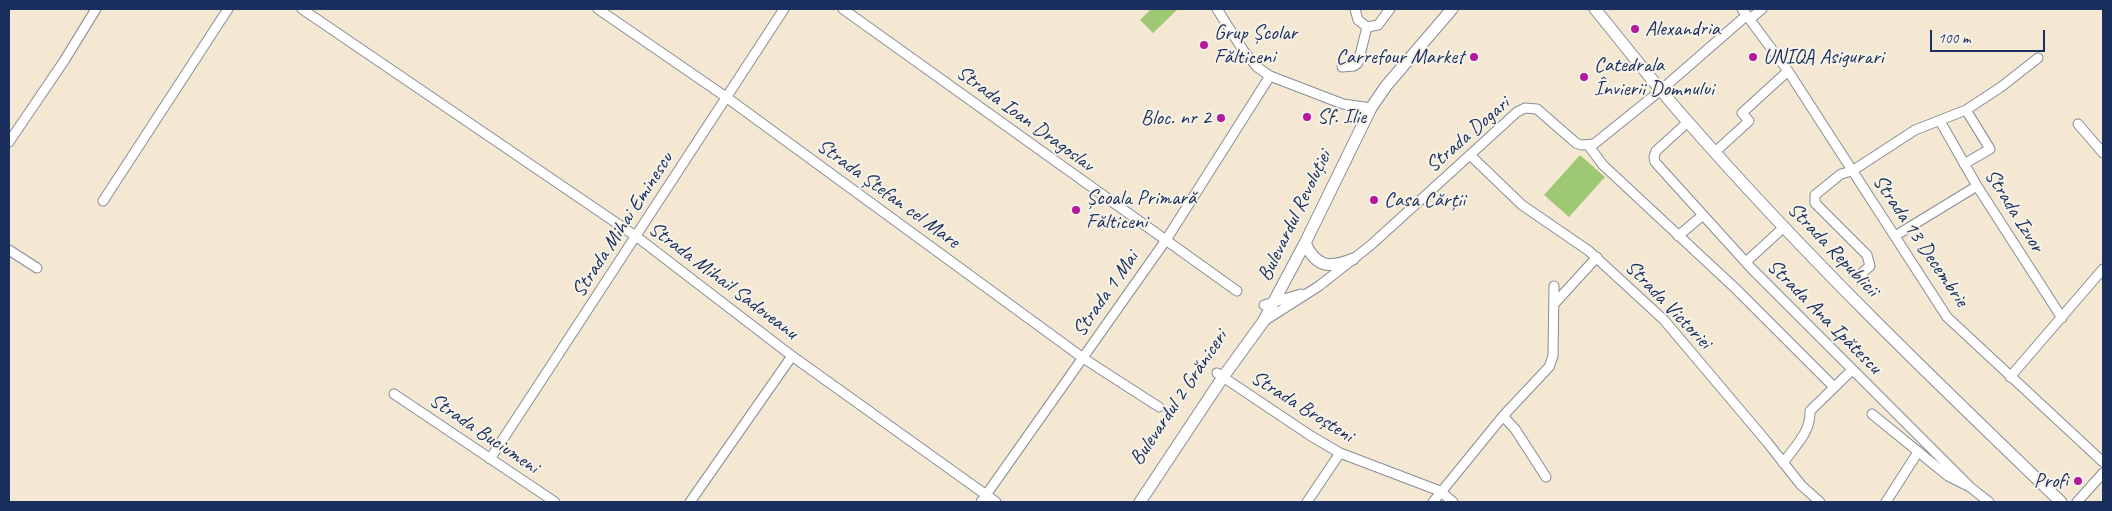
<!DOCTYPE html>
<meta charset="utf-8">
<style>
body{margin:0}
#map{position:relative;width:2112px;height:511px;overflow:hidden;background:#f4e8d3;font-family:Caveat,sans-serif}
canvas{display:block}
.frame{position:absolute;inset:0;border:10px solid #1b2f5e;pointer-events:none}
.scale{position:absolute;left:1930px;top:30px;width:115px;height:22px;box-sizing:border-box;border:2px solid #1b2f5e;border-top:0;padding-left:6px;font-size:15px;line-height:18px;white-space:nowrap;color:#1b2f5e;-webkit-text-stroke:4px #f7f3e8;paint-order:stroke}
</style>
<div id="map">
<canvas width="2112" height="511"></canvas>
<div class="frame"></div>
<div class="scale">100 m</div>
</div>
<script>
const ctx = document.querySelector('canvas').getContext('2d');
ctx.lineJoin = 'round';
function fillPath(path, color) { ctx.fillStyle = color; ctx.fill(path, 'evenodd'); }
function stroke(path, color, width, dash) { ctx.strokeStyle = color; ctx.lineWidth = width; ctx.lineCap = dash ? 'butt' : 'round'; ctx.setLineDash(dash || []); ctx.stroke(path); }
function drawText(font, color, halo, rows, align = 'center') {
  ctx.font = font + ' Caveat,sans-serif'; ctx.lineWidth = 4; ctx.setLineDash([]); ctx.textBaseline = 'middle'; ctx.strokeStyle = halo; ctx.fillStyle = color; for (const [text, x, y, turn = 0] of rows) {
    ctx.save(); ctx.translate(x, y); ctx.rotate((+turn || 0) * Math.PI / 180); ctx.textAlign = isNaN(turn) ? turn : align; if (halo) ctx.strokeText(text, 0, 0); ctx.fillText(text, 0, 0); ctx.restore();
  }
}
fillPath(new Path2D(`
 M1151 9H1178L1153 33 1140 20Z
 M1580 155 1605 177 1569 217 1544 195Z`), '#9ec874');
const minor = new Path2D(`
 M302 9 637 237 792 356 996 502
 M598 9 726 97 1083 358 1159 407
 M843 9 1237 291
 M1217 9 1243 50 1257 67 1270 76 1343 104 1371 108
 M1355 9 1358 20 1367 27 1378 25 1390 9
 M1742 9 1788 71 1947 317 2103 462
 M1750 19 1762 9
 M1342 67 1354 66 1358 63 1367 27
 M1940 121 1977 186 2062 318
 M1688 122 1656 151 1654 157 1655 162 1751 268 1970 487
 M2078 124 2103 153
 M9 142 64 61 96 9
 M1588 145 1603 165 1736 289 1834 387
 M1715 152 1749 121 1742 113 1788 71
 M1470 155 1522 205 1589 251 1664 320 1767 442 1801 485 1820 502
 M1964 164 1990 149 1966 110
 M103 201 228 9
 M1678 236 1703 215
 M1895 236 1977 186
 M9 250 37 268
 M1746 262 1784 227
 M1862 273 1870 266 1867 255 1815 203V195L1841 174 1852 171 1915 130 1966 110 2001 87 2038 58
 M1555 303 1597 257
 M1264 305 1301 294
 M1264 321 1319 286 1371 245 1517 112 1525 108 1537 109 1576 143 1581 145 1594 144 1661 90 1747 15
 M1217 373 1311 436 1340 453 1440 491 1453 502
 M2010 377 2103 269
 M394 394 555 502
 M1872 414 1948 476 1970 487 1989 502
 M1503 416 1515 429 1546 477
 M490 459 784 9
 M1783 463C1795 446 1811 432 1810 411L1852 370
 M690 502 792 356
 M981 502 1166 240 1270 76
 M1307 502 1340 453
 M1433 502 1503 416 1549 367 1553 356 1554 286
 M1886 502 1918 452
 M2077 502 2103 473`);
const major = new Path2D(`
 M1595 9C1626 47 1656 86 1688 122 1805 256 1933 379 2061 502
 M1305 243C1316 267 1329 269 1353 259
 M1140 502 1223 377 1263 322 1305 243 1371 108 1386 86 1452 9`);
stroke(minor, '#888c98', 11);
stroke(major, '#888c98', 13);
stroke(minor, '#fff', 9);
stroke(major, '#fff', 11);
for (const [x, y, r, color] of [
 [1635,29,5,"#b5179e"],
 [1204,45,5,"#b5179e"],
 [1474,57,5,"#b5179e"],
 [1753,57,5,"#b5179e"],
 [1584,77,5,"#b5179e"],
 [1307,117,5,"#b5179e"],
 [1221,118,5,"#b5179e"],
 [1374,200,5,"#b5179e"],
 [1076,210,5,"#b5179e"],
 [2078,481,5,"#b5179e"]
]) { const dot = new Path2D(); dot.arc(x, y, r, 0, 2 * Math.PI); ctx.fillStyle = color; ctx.fill(dot); stroke(dot, '#f7f3e8', 2); }
drawText('21px', '#1b2f5e', '#f7f3e8', [
 ["Alexandria",1645,29],
 ["Grup Școlar",1214,33],
 ["Fălticeni",1214,57],
 ["Carrefour Market",1464,57,"right"],
 ["UNIQA Asigurari",1763,57],
 ["Catedrala",1594,65],
 ["Învierii Domnului",1594,89],
 ["Sf. Ilie",1317,117],
 ["Bloc. nr 2",1211,118,"right"],
 ["Școala Primară",1086,198],
 ["Fălticeni",1086,222],
 ["Casa Cărții",1384,200],
 ["Profi",2068,481,"right"]
], 'left');
drawText('21px', '#1b2f5e', '#f7f3e8', [
 ["Strada Ioan Dragoslav",1025,119,36],
 ["Strada Dogari",1468,135,-41],
 ["Strada Ștefan cel Mare",888,194,36],
 ["Strada Izvor",2014,211,58],
 ["Bulevardul Revoluției",1295,216,-64],
 ["Strada Mihai Eminescu",623,225,-57],
 ["Strada 13 Decembrie",1920,241,56],
 ["Strada Republicii",1833,250,46],
 ["Strada Mihail Sadoveanu",723,281,37],
 ["Strada 1 Mai",1106,294,-55],
 ["Strada Victoriei",1668,305,46],
 ["Strada Ana Ipătescu",1824,317,45],
 ["Bulevardul 2 Grăniceri",1179,398,-56],
 ["Strada Broșteni",1302,407,32],
 ["Strada Buciumeni",484,434,34]
]);
</script>
